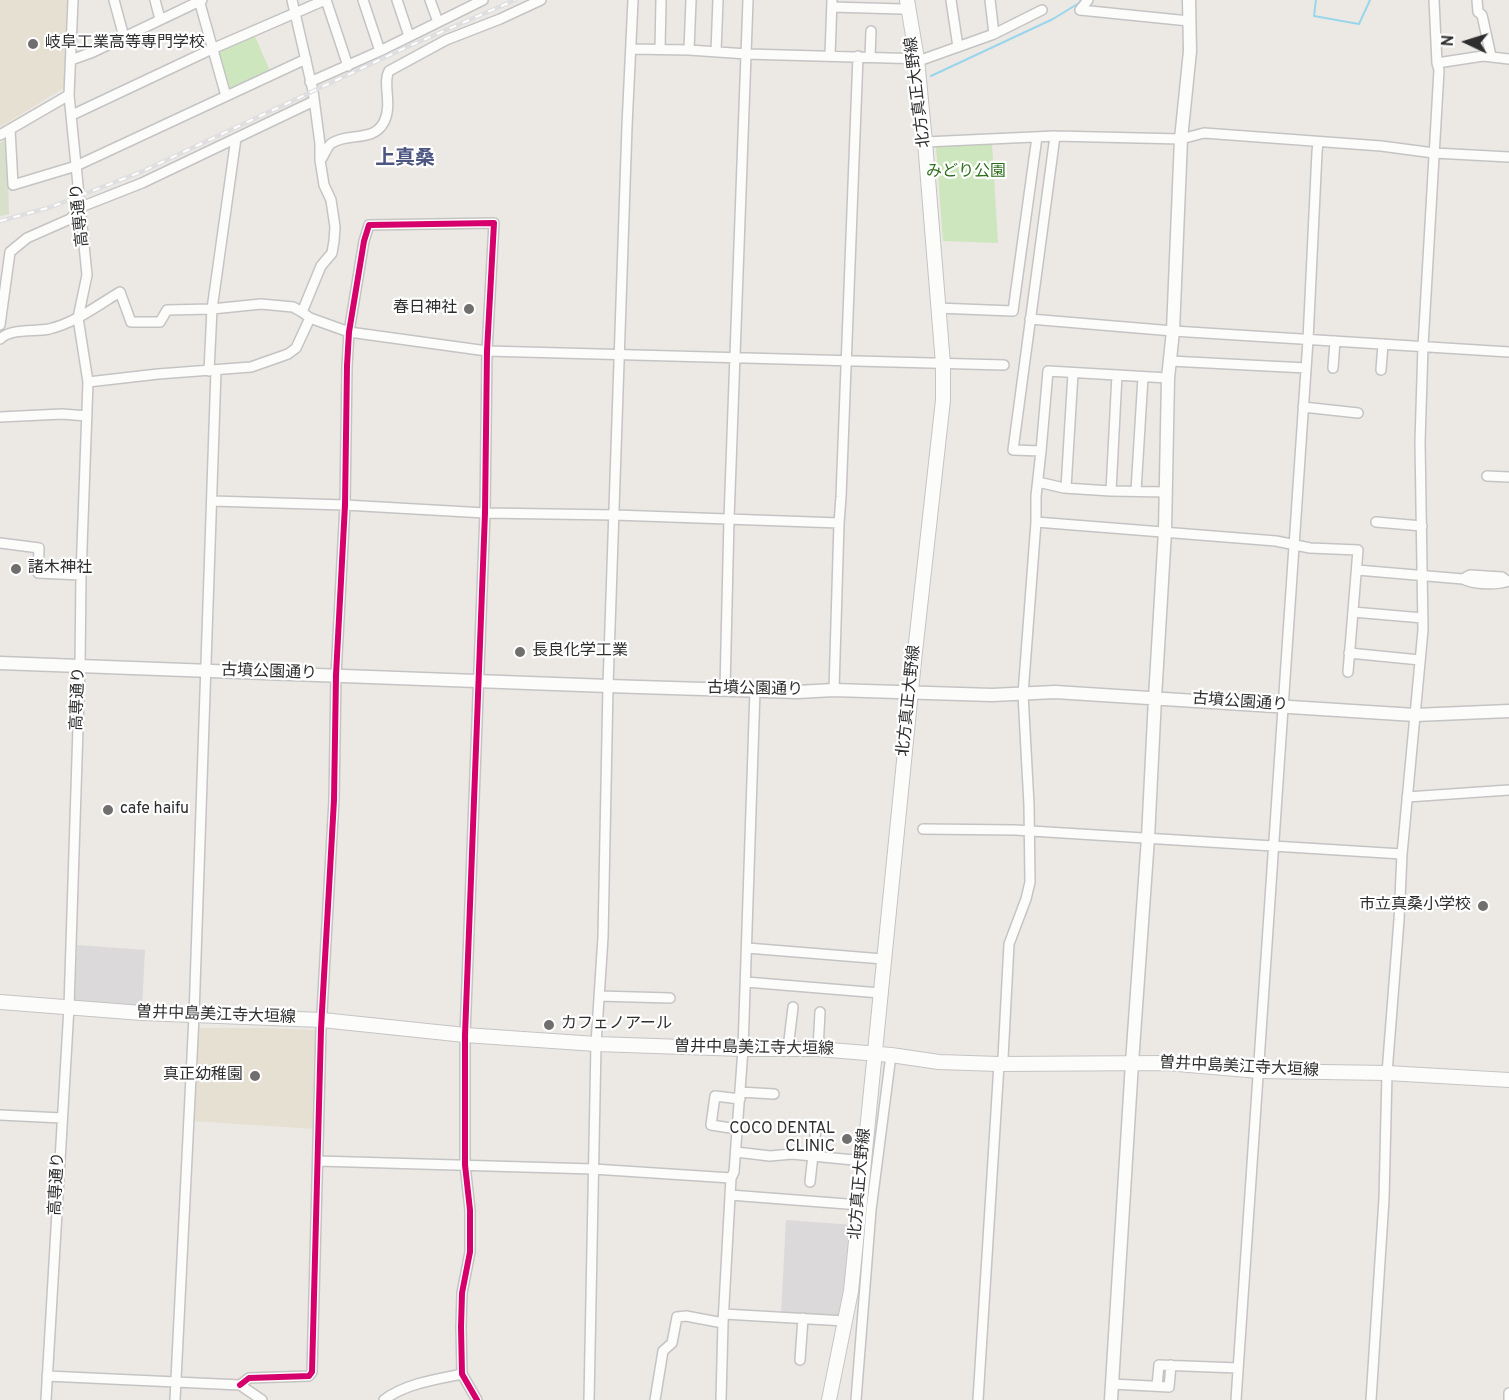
<!DOCTYPE html>
<meta charset="utf-8">
<style>
body{margin:0}
#map{position:relative;width:1509px;height:1400px;overflow:hidden;background:#ece8e4;font-family:Overpass,sans-serif}
canvas{display:block}
.north{position:absolute;left:1437px;top:12px;width:60px;height:60px;-webkit-text-stroke:4px #fff;paint-order:stroke;rotate:274deg;font-size:16px;font-weight:700;line-height:24px;text-align:center;color:#2e2e2e}
.north::after{content:'';display:block;margin:auto;width:21px;height:27px;background:#2e2e2e;clip-path:polygon(50% 0,100% 100%,50% 72%,0 100%)}
</style>
<div id="map">
<canvas width="1509" height="1400"></canvas>
<div class="north">N</div>
</div>
<script>
const ctx = document.querySelector('canvas').getContext('2d');
ctx.lineJoin = 'round';
function fillPath(path, color) { ctx.fillStyle = color; ctx.fill(path, 'evenodd'); }
function stroke(path, color, width, dash) { ctx.strokeStyle = color; ctx.lineWidth = width; ctx.lineCap = dash ? 'butt' : 'round'; ctx.setLineDash(dash || []); ctx.stroke(path); }
function drawText(font, color, halo, rows, align = 'center') {
  ctx.font = font + ' Overpass,"Noto Sans JP",sans-serif'; ctx.lineWidth = 4.5; ctx.setLineDash([]); ctx.textBaseline = 'middle'; ctx.strokeStyle = halo; ctx.fillStyle = color; for (const [text, x, y, turn = 0] of rows) {
    ctx.save(); ctx.translate(x, y); ctx.rotate((+turn || 0) * Math.PI / 180); ctx.textAlign = isNaN(turn) ? turn : align; if (halo) ctx.strokeText(text, 0, 0); ctx.fillText(text, 0, 0); ctx.restore();
  }
}
fillPath(new Path2D(`
 M77 945 145 950 142 1008 79 1004 75 1000Z
 M786 1220 854 1225 841 1319 781 1314Z`), '#dcd9db');
fillPath(new Path2D(`
 M0 0H67L64 88 0 127Z
 M198 1028H264L316 1030 314 1129 192 1121Z`), '#e6e0d3');
fillPath(new Path2D(`
 M254 34 270 71 231 91 218 53Z
 M992 143 998 243 943 241 936 147Z`), '#cee6be');
fillPath(new Path2D(`
 M7 139 9 214 0 216V143Z`), '#d8e0cc');
stroke(new Path2D(`
 M1316 0 1314 16 1359 24 1370 0
 M931 76 1053 19 1079 3 1081 0`), '#99d6ec', 2);
const minor = new Path2D(`
 M114 0 124 37
 M155 0 160 19
 M199 0 226 96
 M292 0 313 91 320 144V160L324 185 331 200 335 227 334 241 332 253 321 266 302 312
 M326 0 348 66
 M363 0 380 51
 M397 0 409 36
 M430 0 438 22
 M951 0 958 47
 M990 0 994 34
 M1088 0 1080 10 1189 21
 M1477 0 1478 12 1482 15 1491 56
 M832 7 902 9 908 8
 M631 49 689 50 747 54 924 59 994 34 1042 10
 M660 49 661 0
 M689 50 691 0
 M716 52 718 0
 M830 56 832 0
 M870 57 871 31
 M71 60 93 52 202 0
 M1437 63 1483 56 1509 59
 M310 82 380 51 483 0
 M72 115 212 49 325 0
 M10 129 13 185 76 166 306 59
 M0 135 69 95
 M925 142 1055 136 1181 139 1204 133 1381 146 1434 153 1509 157
 M322 158C325 153 328 145 332 143 349 132 373 143 384 122 393 104 382 83 389 71L446 40 500 19 541 0
 M937 308 1013 311 1037 137
 M1030 319 1173 331 1509 352
 M0 325 10 252 27 238 70 219 81 207 142 183 314 101
 M0 339C11 328 34 332 49 329 75 323 98 305 120 292L131 322H160L167 310 212 309 261 304 293 307 302 312 310 318 349 332 487 351 1004 365
 M1170 361 1306 368
 M1333 368 1335 341
 M1381 370 1383 344
 M209 371 212 309 236 138
 M88 382 158 374 251 367 288 354 296 348 310 318
 M1303 407 1358 413
 M0 417 62 414 87 416
 M1041 451 1048 371 1168 378
 M1487 476 1509 477
 M1038 482 1064 488 1111 491 1166 492
 M1066 488 1073 373
 M1111 491 1117 375
 M1136 491 1143 377
 M212 501 345 505 485 513 615 515 839 523
 M1036 522 1276 541 1310 548 1358 550 1348 672
 M1376 522 1422 526
 M0 543 39 548 38 573 81 575
 M1357 570 1463 579C1474 585 1498 585 1509 581
 M1463 579 1470 575 1502 577 1507 581
 M1353 612 1423 618
 M1349 653 1420 660
 M725 689 729 519 748 0
 M834 690 839 523 841 497 858 56
 M1407 797 1509 790
 M923 829 1015 830 1402 854
 M747 948 883 959
 M746 982 880 993
 M599 996 670 998
 M788 1049 793 1007
 M818 1049 820 1012
 M740 1092 774 1094
 M0 1115 62 1118
 M737 1129 711 1125 715 1096 740 1099
 M736 1152 770 1156 792 1154 864 1161
 M318 1161 593 1169 731 1178 723 1323 721 1400
 M731 1178 734 1172 743 1049 755 690
 M810 1182 816 1128
 M730 1195 860 1205
 M724 1314 845 1321
 M800 1360 803 1318
 M47 1376 240 1385 262 1400
 M1112 1384 1169 1387 1171 1365
 M240 1385 249 1378 309 1376 312 1372 321 1029 334 800 336 675 345 505 347 366 349 332 364 241 369 225 494 223 487 351 485 513 465 1035V1165L470 1210V1252L462 1293 461 1327 462 1374 477 1400
 M1157 1386 1159 1365 1238 1368
 M46 1400 69 1007 80 666 81 575 88 382 78 318 87 275 69 95 73 0
 M175 1400 194 1016 216 370
 M384 1400C404 1384 437 1379 462 1374
 M589 1400 596 1044 603 937 608 686 627 126 633 0
 M655 1400 663 1351 672 1343 677 1317 686 1316 723 1323
 M856 1400 871 1210 891 1055
 M978 1400 999 1064 1003 1058 1009 944 1026 899 1030 882 1029 805 1023 694 1036 522V496L1041 451 1013 450 1055 136
 M1236 1400 1308 340 1317 152 1318 142
 M1371 1400 1384 1199 1387 1073 1399 920 1402 854 1423 630 1420 442 1423 346 1439 70 1437 63 1434 0
 M1509 1400V1393`);
const tertiary = new Path2D(`
 M0 663 608 686 797 692 834 690 992 695 1055 692 1415 715 1509 711
 M1111 1400 1132 1063 1148 838 1155 698 1165 531 1168 378 1173 331 1181 139 1190 51 1189 0`);
const secondary = new Path2D(`
 M0 1002 142 1013 322 1020 465 1035 596 1044 743 1049H818L891 1055 939 1062 999 1064 1166 1063 1259 1071 1387 1073 1509 1080
 M829 1400 851 1291 914 661 943 400V364L925 142 917 59 907 0`);
stroke(minor, '#c5c4c5', 12);
stroke(tertiary, '#c5c4c5', 15);
stroke(secondary, '#c5c4c5', 16);
stroke(minor, '#fcfcfb', 9);
stroke(tertiary, '#fcfcfb', 12);
stroke(secondary, '#fcfcfb', 14);
const rail = new Path2D(`
 M0 221 51 207 141 172 407 47 515 0`);
stroke(rail, '#dfdfe1', 4.5);
stroke(rail, '#fff', 2, [7]);
stroke(new Path2D(`
 M240 1385 249 1378 309 1376 312 1372 321 1029 334 800 336 675 345 505 347 366 349 332 364 241 369 225 494 223 487 351 485 513 465 1035V1165L470 1210V1252L462 1293 461 1327 462 1374 477 1400`), '#d6006c', 6);
for (const [x, y, r, color] of [
 [33,44,6,"#706f6e"],
 [469,309,6,"#706f6e"],
 [16,569,6,"#706f6e"],
 [520,652,6,"#706f6e"],
 [108,810,6,"#706f6e"],
 [1483,906,6,"#706f6e"],
 [549,1025,6,"#706f6e"],
 [255,1076,6,"#706f6e"],
 [847,1139,6,"#706f6e"]
]) { const dot = new Path2D(); dot.arc(x, y, r, 0, 2 * Math.PI); ctx.fillStyle = color; ctx.fill(dot); stroke(dot, '#fff', 2); }
drawText('16px', '#2e2e2e', '#fff', [
 ["岐阜工業高等専門学校",45,44],
 ["春日神社",457,309,"right"],
 ["諸木神社",28,569],
 ["長良化学工業",532,652],
 ["cafe haifu",120,810],
 ["市立真桑小学校",1471,906,"right"],
 ["カフェノアール",561,1025],
 ["真正幼稚園",243,1076,"right"],
 ["COCO DENTAL",835,1130,"right"],
 ["CLINIC",835,1148,"right"]
], 'left');
drawText('16px', '#2e2e2e', '#fff', [
 ["北方真正大野線",919,92,-97],
 ["高専通り",81,215,-96],
 ["古墳公園通り",269,673,2],
 ["古墳公園通り",755,690,1],
 ["高専通り",79,699,-88],
 ["北方真正大野線",910,701,-84],
 ["古墳公園通り",1240,703,4],
 ["曽井中島美江寺大垣線",216,1016,2],
 ["曽井中島美江寺大垣線",754,1049,1],
 ["曽井中島美江寺大垣線",1239,1068,3],
 ["高専通り",58,1184,-87],
 ["北方真正大野線",861,1184,-85]
]);
drawText('16px', '#2c6e1b', '#fff', [
 ["みどり公園",966,173]
]);
drawText('bold 20px', '#4d5680', '#fff', [
 ["上真桑",405,160]
]);
</script>
